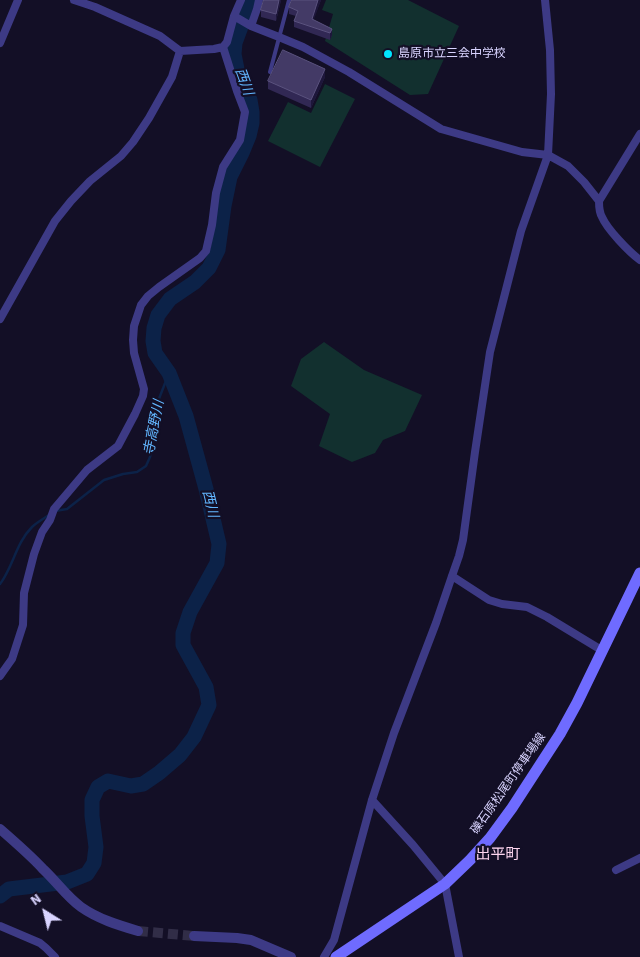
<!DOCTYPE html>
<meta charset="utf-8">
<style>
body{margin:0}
#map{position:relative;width:640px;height:957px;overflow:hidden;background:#130f26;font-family:"Source Sans 3",sans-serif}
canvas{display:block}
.north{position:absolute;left:20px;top:887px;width:50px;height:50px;-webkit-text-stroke:4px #130f26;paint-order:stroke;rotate:324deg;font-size:14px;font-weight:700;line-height:20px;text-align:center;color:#d9d4ff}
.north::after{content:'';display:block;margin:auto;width:18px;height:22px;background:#d9d4ff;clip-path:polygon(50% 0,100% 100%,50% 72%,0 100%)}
</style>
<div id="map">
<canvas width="640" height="957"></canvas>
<div class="north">N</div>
</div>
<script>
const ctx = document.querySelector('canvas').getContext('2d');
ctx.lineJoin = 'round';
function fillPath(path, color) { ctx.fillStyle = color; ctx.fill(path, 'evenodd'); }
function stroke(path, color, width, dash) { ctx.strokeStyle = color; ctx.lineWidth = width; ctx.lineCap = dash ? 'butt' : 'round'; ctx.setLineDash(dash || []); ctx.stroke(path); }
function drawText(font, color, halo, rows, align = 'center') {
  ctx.font = font + ' "Source Sans 3","Noto Sans JP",sans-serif'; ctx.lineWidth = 4.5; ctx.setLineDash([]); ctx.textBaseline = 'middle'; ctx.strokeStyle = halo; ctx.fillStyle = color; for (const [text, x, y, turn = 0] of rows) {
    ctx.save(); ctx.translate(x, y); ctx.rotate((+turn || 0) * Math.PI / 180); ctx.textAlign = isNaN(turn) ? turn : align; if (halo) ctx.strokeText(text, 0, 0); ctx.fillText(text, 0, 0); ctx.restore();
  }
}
fillPath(new Path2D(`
 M326 0H408L459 26 428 94 410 95 325 41 333 14 322 10Z
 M325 84 355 99 320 167 268 141 288 102 311 113Z
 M324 342 364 370 422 395 405 431 383 440 375 453 352 462 319 446 330 414 291 386 301 359Z`), '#12302f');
stroke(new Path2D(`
 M55 511 67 509 104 480 123 474 137 472 146 466 150 457 152 448 151 427 155 409 169 373
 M0 584C13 567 16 543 32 527 36 523 43 519 49 515`), '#0c2248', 2.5);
stroke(new Path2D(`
 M0 896 9 889 67 882 87 874 94 863 96 847 92 816V800L98 787 108 781 131 786 143 784 159 773 180 755 194 737 209 705 206 687 183 645V633L190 612 217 563 219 544 206 489 186 416 169 373 155 353 153 341 154 328 158 315 170 299 195 282 209 268 218 250 224 206 230 177 242 153 249 136 252 123V112L250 100 242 85 237 69 234 54 235 43 251 0`), '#0c2248', 15);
stroke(new Path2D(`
 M138 931 194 936`), '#312d47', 10, [10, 5]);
stroke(new Path2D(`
 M270 72 289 0`), '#3d3a85', 4);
stroke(new Path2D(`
 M74 0 95 7 160 36 180 51 214 49 223 47 227 42 234 16 241 0
 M234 16 251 26 279 37 303 47 349 72 441 129 522 152 548 155 568 166 584 182 599 201
 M251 26 257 9 259 0
 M0 43 18 0
 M640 134 599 201C599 207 599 212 602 217 607 229 629 252 640 260
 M0 319 55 221 71 201 90 181 121 156 133 142 149 118 172 77 180 51
 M452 576 489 600 502 604 527 607 547 617 603 651
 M0 676 12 659 23 625 24 593 34 554 42 532 50 520 54 509 87 470 118 446 135 414 143 396 144 389 134 353 133 340 134 326 141 305 148 296 159 287 200 258 206 251 212 225 216 193 223 167 240 140 245 112 237 91 223 47
 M372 800 413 845 445 884 459 957
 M616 870 640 858
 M0 926 40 943 46 948 55 957
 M324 957 334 940 372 800 394 733 436 623 452 576 459 556 463 540 475 452 490 352 521 231 548 155 551 94 550 50 545 0`), '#3d3a85', 8);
stroke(new Path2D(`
 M0 829C15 842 30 855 43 869 56 881 67 897 81 907 98 919 118 925 138 931
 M194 936 237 938 251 940 291 957`), '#3d3a85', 10);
stroke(new Path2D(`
 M336 957 445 884 470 860 490 838 512 808 560 734 577 703 640 573`), '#6f6bff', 11);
fillPath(new Path2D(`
 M264 0H281L276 21 261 17V10Z
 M292 0H321L313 20 332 29V35L330 40 294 27V21L296 16 289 14V7Z
 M325 77 311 108 268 89V81Z`), '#312854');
fillPath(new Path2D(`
 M279 0H281L276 21V14Z
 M318 0H321L312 25V19Z
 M332 29V35L330 40V33Z
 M325 69V77L311 108V100Z`), '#1d163a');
const building = new Path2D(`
 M264 0H279L276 14 261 10Z
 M292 0H318L312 19 332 29 330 33 294 21 298 11 289 7Z
 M283 50 325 69 311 100 268 81Z`);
fillPath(building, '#433a66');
stroke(building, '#5a527e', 1);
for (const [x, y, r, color] of [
 [388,54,5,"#00e5ff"]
]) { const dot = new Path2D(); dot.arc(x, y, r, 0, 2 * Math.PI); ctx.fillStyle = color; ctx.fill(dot); stroke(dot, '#130f26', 2); }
drawText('12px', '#d9d4ff', '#130f26', [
 ["島原市立三会中学校",398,54]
], 'left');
drawText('12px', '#d9d4ff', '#130f26', [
 ["礫石原松尾町停車場線",509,784,-55]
]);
drawText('italic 14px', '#62b6ff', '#130f26', [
 ["西川",243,82,70],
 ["寺高野川",155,428,-79],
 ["西川",209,504,76]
]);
drawText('15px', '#ffd6f0', '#130f26', [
 ["出平町",498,856]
]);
</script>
